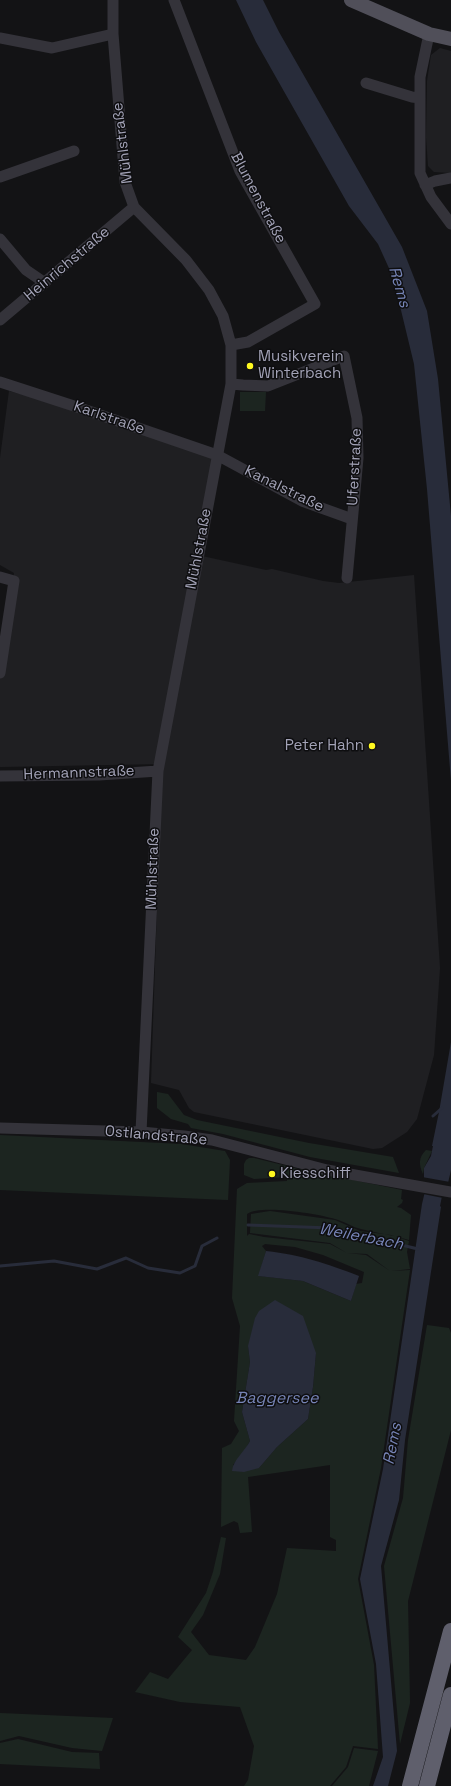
<!DOCTYPE html>
<meta charset="utf-8">
<style>
body{margin:0}
canvas{display:block;background:#131315}
</style>
<canvas width="451" height="1786"></canvas>
<script>
const ctx = document.querySelector('canvas').getContext('2d');
ctx.lineJoin = 'round';
function fillPath(path, color) { ctx.fillStyle = color; ctx.fill(path, 'evenodd'); }
function stroke(path, color, width, dash) { ctx.strokeStyle = color; ctx.lineWidth = width; ctx.lineCap = dash ? 'butt' : 'round'; ctx.setLineDash(dash || []); ctx.stroke(path); }
function drawText(font, color, halo, rows, align = 'center') {
  ctx.font = font + ' "Space Grotesk",sans-serif'; ctx.lineWidth = 3; ctx.setLineDash([]); ctx.textBaseline = 'middle'; ctx.strokeStyle = halo; ctx.fillStyle = color; for (const [text, x, y, turn = 0] of rows) {
    ctx.save(); ctx.translate(x, y); ctx.rotate((+turn || 0) * Math.PI / 180); ctx.textAlign = isNaN(turn) ? turn : align; if (halo) ctx.strokeText(text, 0, 0); ctx.fillText(text, 0, 0); ctx.restore();
  }
}
fillPath(new Path2D(`
 M440 48 451 51V173L434 172 428 166 426 137 427 81 431 55Z
 M9 391 77 409 222 459 202 556 266 570 272 569 323 581 339 583 414 575 440 968 434 1055 417 1119 407 1132 382 1148 373 1149 194 1112 189 1108 179 1090 151 1083 162 764 0 767V668L14 573 0 565V458Z`), '#1f1f22');
fillPath(new Path2D(`
 M240 392H266L265 411H240Z
 M157 1092 168 1094 184 1115 197 1120 309 1143 393 1157 399 1173 310 1157 223 1134 191 1128 188 1124 171 1119 157 1108Z
 M0 1135 181 1144 225 1151 230 1160 228 1200 0 1190Z
 M426 1150 432 1151 424 1168 423 1174C419 1165 418 1158 426 1150Z
 M249 1158H254L299 1169 402 1190 401 1199 403 1200 402 1203 397 1207 401 1208 411 1215 409 1240C393 1235 377 1233 361 1229 352 1227 344 1221 335 1219 319 1214 260 1204 247 1214V1236L249 1234 264 1237 330 1244 347 1253 366 1255 390 1271 367 1254 347 1253 330 1243 250 1233 251 1214 270 1211 335 1220 360 1231 391 1235 409 1241 407 1252 410 1269 391 1271 410 1270 381 1468 358 1579 374 1665 378 1749 353 1746 346 1767 330 1786H244L248 1780 254 1746 240 1707 180 1702 135 1692 150 1672 168 1679 192 1650 178 1637 206 1593 213 1572 221 1537 226 1538 220 1574 203 1615 191 1632 209 1655 246 1660 255 1647 277 1594 287 1548 336 1551V1540L330 1537V1465L248 1477 252 1532 240 1533 238 1523 234 1521 221 1527 222 1448 231 1444 239 1431 234 1421 240 1326 232 1298 237 1189 247 1183 287 1181V1177L254 1179 244 1175V1164L246 1160ZM265 1244 295 1247 323 1255 364 1272 362 1283 356 1284 351 1301 303 1281 259 1276 266 1251 262 1246ZM248 1346 316 1353 313 1387 308 1419 277 1447 259 1468 233 1465 245 1450 250 1441 242 1412 250 1362Z
 M427 1325 449 1328 451 1333V1430L408 1601 410 1703 400 1744 384 1566 403 1498 408 1440Z
 M0 1713 113 1718 102 1751 72 1748 19 1736 0 1741Z
 M18 1739 72 1752 99 1753 100 1769 0 1764V1743Z
 M354 1748 378 1751 369 1786H332L348 1767Z`), '#1c2520');
fillPath(new Path2D(`
 M236 0H263L279 32 402 247 427 311 438 379 451 516V781L427 489 414 364 393 277 378 244 349 206 256 42Z
 M451 1042V1170L448 1183 444 1186 440 1206 441 1207 405 1440 399 1500 381 1566 397 1751 388 1786H373L383 1757 376 1664 360 1579 383 1469 422 1204 427 1183 424 1180V1168L431 1156 433 1146H432L439 1112Z
 M266 1251C302 1255 325 1263 359 1276L351 1301 303 1281 258 1276Z
 M275 1300 303 1316 316 1353 313 1387 308 1419 277 1447 259 1468 244 1472 232 1471C233 1460 245 1451 250 1441L242 1412 250 1362 248 1346 255 1318 259 1311Z`), '#282c3a');
fillPath(new Path2D(`
 M422 1177 450 1182 445 1187 443 1198 423 1194 424 1183Z`), '#131315');
stroke(new Path2D(`
 M433 1116 442 1108
 M248 1225 331 1228 418 1249
 M0 1266 54 1261 97 1269 126 1258 148 1268 180 1273 195 1266 202 1246 217 1238`), '#282c3a', 3);
stroke(new Path2D(`
 M113 0V34L125 182 134 207 186 260 209 290 223 316 231 345V384L158 771 141 1132
 M174 0 240 171 315 304 248 342 231 345
 M429 34 420 77V173L431 197 451 224
 M0 38 52 48 113 34
 M366 83 412 97 420 98
 M0 177 74 151
 M425 185 435 181 451 178
 M0 239 26 270 45 283
 M0 320 134 207
 M0 382 77 407 217 455 302 501 352 519
 M231 384 243 385 268 386 344 356 357 418 358 458 347 578
 M0 577 14 581 0 673
 M0 776 99 775 158 771
 M0 1128 141 1132 184 1136 212 1140 327 1170 451 1192`), '#34333a', 11);
stroke(new Path2D(`
 M351 0 429 34 451 39`), '#504f59', 14);
stroke(new Path2D(`
 M410 1786 451 1631
 M427 1786 451 1695`), '#5f5f6c', 16);
for (const [x, y, r, color] of [
 [250,366,4,"#fff920"],
 [372,746,4,"#fff920"],
 [272,1174,4,"#fff920"]
]) { const dot = new Path2D(); dot.arc(x, y, r, 0, 2 * Math.PI); ctx.fillStyle = color; ctx.fill(dot); stroke(dot, '#0e0e10', 1.5); }
drawText('15px', '#a3a3b7', '#0e0e10', [
 ["Mühlstraße",123,143,-97],
 ["Blumenstraße",258,198,62],
 ["Heinrichstraße",67,264,-40],
 ["Karlstraße",109,418,19],
 ["Uferstraße",355,467,-87],
 ["Kanalstraße",284,489,26],
 ["Mühlstraße",199,549,-79],
 ["Hermannstraße",79,773,-2],
 ["Mühlstraße",153,869,-88],
 ["Ostlandstraße",156,1136,5]
]);
drawText('15px', '#a3a3b7', '#0e0e10', [
 ["Musikverein",258,357],
 ["Winterbach",258,374],
 ["Peter Hahn",364,746,"right"],
 ["Kiesschiff",280,1174]
], 'left');
drawText('italic 16px', '#7684b6', '#0e0e10', [
 ["Rems",399,287,74],
 ["Weilerbach",361,1237,11],
 ["Baggersee",277,1399],
 ["Rems",393,1444,-79]
]);
</script>
